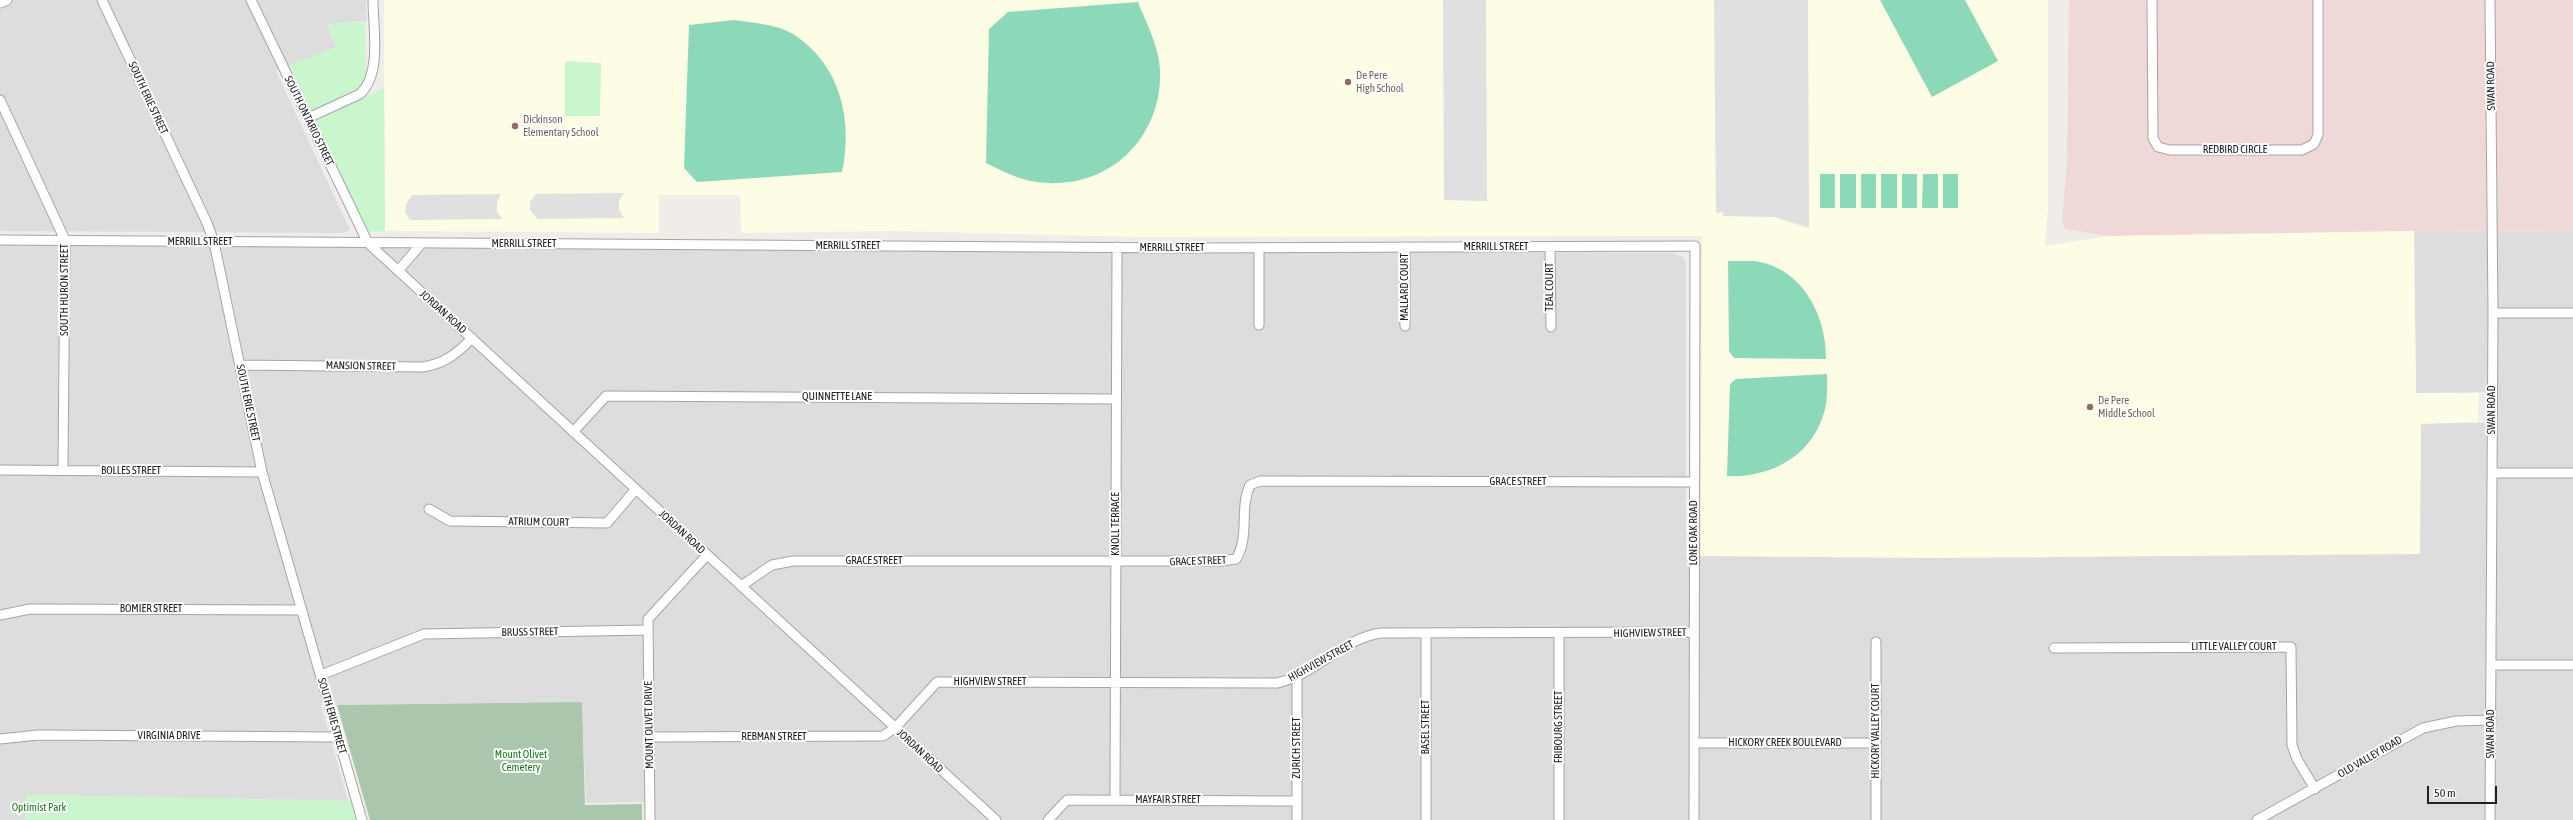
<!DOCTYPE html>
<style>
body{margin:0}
#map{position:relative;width:2573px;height:820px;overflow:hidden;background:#f0ede8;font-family:"Asap Condensed",sans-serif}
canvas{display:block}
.scale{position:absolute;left:2427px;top:786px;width:70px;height:18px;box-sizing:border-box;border:2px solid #202020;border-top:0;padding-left:5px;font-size:12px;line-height:14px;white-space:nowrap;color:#202020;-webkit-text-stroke:3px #fff;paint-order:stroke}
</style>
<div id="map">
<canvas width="2573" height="820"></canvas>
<div class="scale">50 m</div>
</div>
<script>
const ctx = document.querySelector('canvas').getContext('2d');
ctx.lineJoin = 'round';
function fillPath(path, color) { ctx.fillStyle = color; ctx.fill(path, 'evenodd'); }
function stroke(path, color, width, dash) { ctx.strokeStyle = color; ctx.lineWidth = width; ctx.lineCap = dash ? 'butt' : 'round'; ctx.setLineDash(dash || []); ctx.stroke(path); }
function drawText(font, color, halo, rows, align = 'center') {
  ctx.font = font + ' "Asap Condensed",sans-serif'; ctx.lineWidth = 4; ctx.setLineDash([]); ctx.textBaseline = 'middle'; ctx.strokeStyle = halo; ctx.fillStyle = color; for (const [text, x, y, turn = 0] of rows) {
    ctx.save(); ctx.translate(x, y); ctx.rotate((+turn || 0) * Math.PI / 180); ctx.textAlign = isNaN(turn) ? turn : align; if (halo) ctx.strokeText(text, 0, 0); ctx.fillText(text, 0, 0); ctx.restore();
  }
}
fillPath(new Path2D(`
 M0 0H366L367 21 328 24 336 47 276 71 350 230 343 233 0 231Z
 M2414 231 2573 232V820H655V802L586 803 582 702 321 705 348 801 27 795 25 820H0V244L1674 253 1684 258 1686 264V558L1701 556 1941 558 2420 423H2498V392L2416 393Z`), '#dedddd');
fillPath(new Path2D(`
 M2069 0H2573V232L2414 231 2109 236 2065 229 2062 220 2067 161Z`), '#efd9d8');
fillPath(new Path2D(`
 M384 0H2048V208L2045 246 2109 236 2414 231 2416 393H2479L2478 422 2421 424 2420 554 1941 558 1701 556 1702 236 1137 237 895 231 741 233 740 195H659V233L385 231Z`), '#fdfce4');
fillPath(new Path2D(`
 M582 702 585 805 642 804V820H370L337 705Z`), '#aac7ae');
fillPath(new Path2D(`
 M365 22 366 87 311 111 290 65 336 47 327 24Z
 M565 61 601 63 600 116H565Z
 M384 88 385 231 366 232 315 120Z
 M27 795 356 801 362 820H25Z`), '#c9f6cc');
fillPath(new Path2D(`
 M1880 0H1965L1998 61 1932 97Z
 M1138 2C1148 27 1162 52 1160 80 1157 145 1103 191 1037 182 1020 180 1002 171 986 163L989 29 1008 12Z
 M734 20C752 23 777 24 793 34 841 65 853 120 842 172L697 182 684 168 689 25Z
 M1820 174H1835V208H1820Z
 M1840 174H1856V208H1840Z
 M1861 174H1876V208H1861Z
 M1881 174H1897V208H1881Z
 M1902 174H1917V208H1902Z
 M1923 174H1938V208H1922Z
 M1943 174H1958V208H1943Z
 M1728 261C1736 261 1745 261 1753 261 1801 266 1827 315 1826 359L1734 358 1729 351Z
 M1827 374C1827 388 1828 402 1823 416 1809 458 1769 478 1727 476L1730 384 1736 379Z`), '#8cd9b9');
fillPath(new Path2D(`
 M1443 0H1486L1487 201 1444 200Z
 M1714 0H1808L1809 228 1774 217 1723 216V212L1716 213Z
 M624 193 619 201V210L624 218 538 219 530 210V202L536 194Z
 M501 194 497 202V212L502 219 410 220 405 212 406 204 412 195Z`), '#e0e0e0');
const street = new Path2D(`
 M102 0 207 223 214 242 262 472 362 820
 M251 0 368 243 996 820
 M2152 0 2153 138 2158 147 2170 150H2302L2314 144 2318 135V0
 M2490 0 2493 313 2490 820
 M0 3 7 0
 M0 100 65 240 63 470
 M308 118 360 94C382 74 373 28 373 0
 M0 240 1186 248 1695 246 1694 820
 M1405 247V326
 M1550 247 1551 327
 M1259 248V325
 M398 271 422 243
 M2493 313H2573
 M240 365 422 367C444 364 457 354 472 338
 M573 432 606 396 1116 399
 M0 470 262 472
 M2492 473H2573
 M429 509 450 521 607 523 636 489
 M741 586 772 565 793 561H1221L1236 559C1250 537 1239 508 1250 485L1260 481 1694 482
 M0 615 30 609 302 610
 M1426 633V820
 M1559 633V820
 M1876 642V820
 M2054 648 2291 647 2292 745 2297 759 2315 789
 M2491 665H2573
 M321 675 424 634 648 630
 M1297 676V820
 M649 737 883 736 895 728 937 682 1277 683C1315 675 1343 638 1381 633L1694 632
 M0 739 38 735 338 737
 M1694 743H1876
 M1115 800 1117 247
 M650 820 648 619 707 555
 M1048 820 1067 800 1297 801
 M2257 820 2423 728 2456 721 2491 720`);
stroke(street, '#a4a4a4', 11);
stroke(street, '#fff', 9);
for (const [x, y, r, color] of [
 [1348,82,4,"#8d6e63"],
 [515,126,4,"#8d6e63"],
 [2090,407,4,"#8d6e63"]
]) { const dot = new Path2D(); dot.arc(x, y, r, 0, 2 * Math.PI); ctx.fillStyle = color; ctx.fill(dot); stroke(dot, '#fff', 1.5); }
drawText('11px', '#785e54', '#fff', [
 ["De Pere",1356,76],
 ["High School",1356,89],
 ["Dickinson",523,120],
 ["Elementary School",523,133],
 ["De Pere",2098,401],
 ["Middle School",2098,414]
], 'left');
drawText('11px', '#202020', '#fff', [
 ["SWAN ROAD",2491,86,-91],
 ["SOUTH ERIE STREET",148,98,65],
 ["SOUTH ONTARIO STREET",309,121,64],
 ["REDBIRD CIRCLE",2235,150],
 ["MERRILL STREET",200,242],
 ["MERRILL STREET",524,244],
 ["MERRILL STREET",848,246],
 ["MERRILL STREET",1496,247],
 ["MERRILL STREET",1172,248],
 ["MALLARD COURT",1405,287,-90],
 ["TEAL COURT",1550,287,-90],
 ["SOUTH HURON STREET",65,290,-90],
 ["JORDAN ROAD",443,312,42],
 ["MANSION STREET",361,366,1],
 ["QUINNETTE LANE",837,397],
 ["SOUTH ERIE STREET",248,403,78],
 ["SWAN ROAD",2492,410,-90],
 ["BOLLES STREET",131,471],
 ["GRACE STREET",1518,482],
 ["ATRIUM COURT",539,522,1],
 ["KNOLL TERRACE",1116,524,-90],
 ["JORDAN ROAD",682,532,43],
 ["LONE OAK ROAD",1694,533,-90],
 ["GRACE STREET",874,561],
 ["GRACE STREET",1198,561,-2],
 ["BOMIER STREET",151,609],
 ["BRUSS STREET",530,632,-1],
 ["HIGHVIEW STREET",1650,633,-1],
 ["LITTLE VALLEY COURT",2234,647],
 ["HIGHVIEW STREET",1321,661,-29],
 ["HIGHVIEW STREET",990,682],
 ["SOUTH ERIE STREET",332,716,74],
 ["MOUNT OLIVET DRIVE",649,725,-91],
 ["BASEL STREET",1426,727,-90],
 ["FRIBOURG STREET",1559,727,-90],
 ["HICKORY VALLEY COURT",1876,731,-90],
 ["SWAN ROAD",2491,734,-90],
 ["VIRGINIA DRIVE",169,736],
 ["REBMAN STREET",774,737],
 ["HICKORY CREEK BOULEVARD",1785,743],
 ["ZURICH STREET",1297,748,-90],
 ["JORDAN ROAD",920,751,43],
 ["OLD VALLEY ROAD",2370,757,-30],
 ["MAYFAIR STREET",1168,800]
]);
drawText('11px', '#15781b', '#fff', [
 ["Mount Olivet",521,755],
 ["Cemetery",521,768],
 ["Optimist Park",39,808]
]);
</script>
